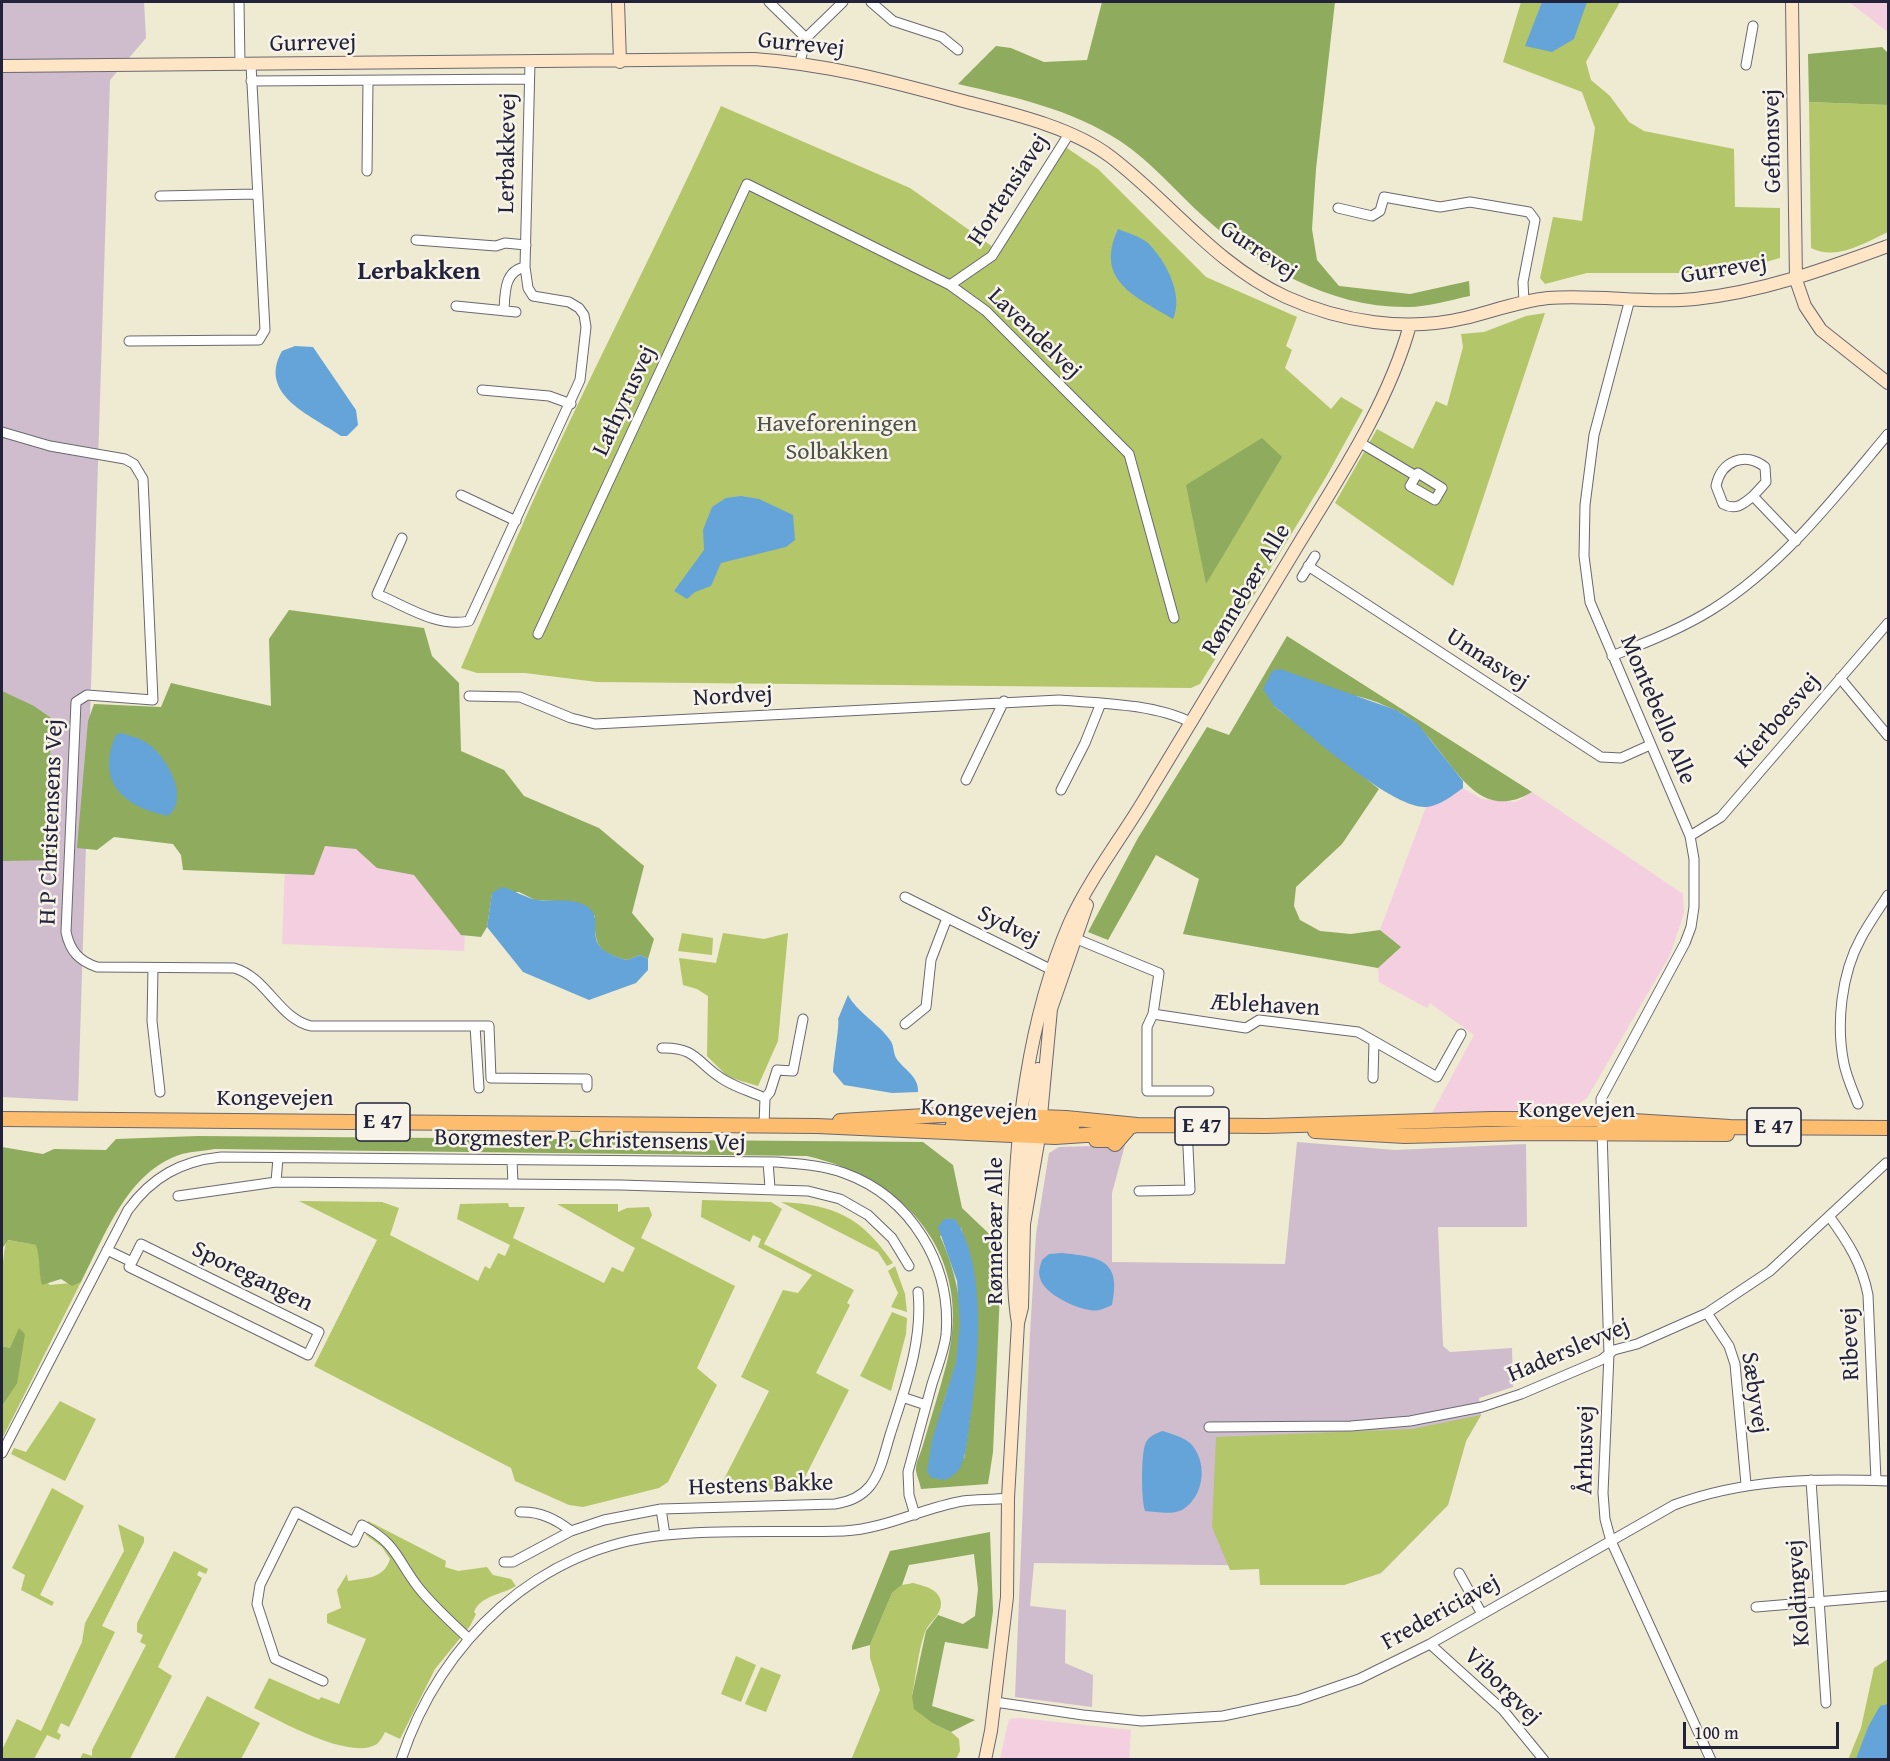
<!DOCTYPE html>
<meta charset="utf-8">
<style>
body{margin:0}
#map{position:relative;width:1890px;height:1761px;overflow:hidden;background:#efead2;font-family:"Gentium Book Plus",serif}
canvas{display:block}
.frame{position:absolute;inset:0;border:3px solid #22223b;pointer-events:none}
.scale{position:absolute;left:1683px;top:1722px;width:156px;height:27px;box-sizing:border-box;border:3px solid #22223b;border-top:0;padding-left:8px;font-size:18px;line-height:21px;white-space:nowrap;color:#22223b;-webkit-text-stroke:4px #f7f3e8;paint-order:stroke}
</style>
<div id="map">
<canvas width="1890" height="1761"></canvas>
<div class="frame"></div>
<div class="scale">100 m</div>
</div>
<script>
const ctx = document.querySelector('canvas').getContext('2d');
ctx.lineJoin = 'round';
function fillPath(path, color) { ctx.fillStyle = color; ctx.fill(path, 'evenodd'); }
function stroke(path, color, width, dash) { ctx.strokeStyle = color; ctx.lineWidth = width; ctx.lineCap = dash ? 'butt' : 'round'; ctx.setLineDash(dash || []); ctx.stroke(path); }
function drawText(font, color, halo, rows, align = 'center') {
  ctx.font = font + ' "Gentium Book Plus",serif'; ctx.lineWidth = 5; ctx.setLineDash([]); ctx.textBaseline = 'middle'; ctx.strokeStyle = halo; ctx.fillStyle = color; for (const [text, x, y, turn = 0] of rows) {
    ctx.save(); ctx.translate(x, y); ctx.rotate((+turn || 0) * Math.PI / 180); ctx.textAlign = isNaN(turn) ? turn : align; if (halo) ctx.strokeText(text, 0, 0); ctx.fillText(text, 0, 0); ctx.restore();
  }
}
fillPath(new Path2D(`
 M1849 2H1888V32Z
 M1463 788 1482 799 1516 802 1532 792 1683 894 1684 913 1670 955 1587 1098 1571 1109 1432 1113 1474 1035 1430 1003 1427 1008 1379 982 1378 968 1400 947 1380 930 1426 807 1443 802Z
 M329 829 386 835 465 929 464 951 282 944 285 865Z
 M1020 1718 1131 1730 1129 1759H1000L1009 1719Z`), '#f3cfdf');
fillPath(new Path2D(`
 M2 2H144L146 38 110 80 78 1101 2 1097Z
 M1297 1142 1395 1150 1526 1144 1527 1227H1438L1443 1346 1450 1352 1512 1348 1513 1387 1479 1398 1481 1415 1466 1441 1448 1505 1381 1573 1344 1585 1305 1566 1034 1563 1030 1606 1066 1610 1065 1663 1093 1675 1092 1707 1015 1697 1030 1333 1036 1234 1049 1153 1059 1147 1125 1145 1112 1193V1262L1285 1264Z`), '#cfbdce');
fillPath(new Path2D(`
 M1521 2H1620L1586 62 1591 80 1610 96 1629 122 1644 131 1734 149 1735 207 1780 208V258L1726 273H1587L1545 284 1540 278 1553 217 1582 221 1595 128 1582 92 1503 62Z
 M1809 102 1888 105V232C1864 243 1837 261 1811 248Z
 M721 106 910 188 993 247 1058 142 1098 169 1206 277 1297 317 1286 346 1292 350 1285 368 1331 409 1341 397 1363 410 1326 477 1200 684 1191 688 597 682 525 673H477L461 668C491 599 520 528 552 459 607 341 667 225 721 106Z
 M1545 313 1460 567 1453 586 1335 503 1377 429 1413 449 1436 401 1447 406 1463 347 1461 334 1484 332 1526 316Z
 M682 933 713 938 712 955 678 951Z
 M723 933 764 939 788 933 778 1041 758 1086 728 1077 707 1056 708 996 697 989 683 985 679 958 716 963Z
 M702 1200 771 1202 782 1209 764 1244 854 1290 847 1303 850 1305 816 1373 849 1390 805 1477 822 1485 818 1490 719 1489 769 1391 741 1377 783 1290 798 1293 812 1275 758 1247 761 1239 753 1235 750 1242 701 1217Z
 M299 1201 382 1202 399 1208 390 1235 478 1281 485 1266 490 1269 498 1253 505 1256 510 1245 457 1219 460 1204 508 1203 509 1207H525L513 1238 604 1283 612 1267 623 1272 635 1248 557 1204H618V1212L627 1208 649 1207 652 1215 641 1238 735 1286 697 1368 717 1385 668 1482 659 1488 583 1507 569 1505 515 1481 511 1468 314 1366 377 1240Z
 M781 1202C836 1205 861 1217 893 1263L887 1266 878 1252Z
 M7 1240 37 1245 41 1259 40 1277 50 1285 81 1282 2 1439V1406L17 1384 10 1348 2 1346C2 1323 0 1255 7 1240Z
 M895 1266 905 1294 907 1312 891 1307 898 1293 888 1271Z
 M892 1312 907 1318 906 1334 891 1391 860 1376Z
 M60 1401 96 1419 65 1481 11 1454 14 1448 26 1452Z
 M1481 1415 1466 1441 1448 1505 1381 1573 1344 1585H1260L1259 1569 1230 1570 1212 1527 1216 1437 1412 1429Z
 M52 1488 84 1506 40 1595 54 1602 52 1606 21 1590 25 1575 12 1568Z
 M368 1521 446 1561 445 1567 458 1571 487 1567 493 1575 511 1579 516 1586C502 1595 481 1595 474 1612L476 1614 470 1626 435 1669 400 1739 385 1732C383 1736 380 1741 377 1744 350 1761 280 1721 254 1708L269 1678 319 1700 321 1697 339 1704 366 1639 327 1623V1614L341 1608 337 1590 347 1574 348 1581C366 1578 384 1579 390 1559L382 1547 366 1535Z
 M118 1524 144 1537V1542L102 1626 115 1632 69 1727 61 1723 57 1732 61 1735 59 1740 47 1735 34 1759H2V1750L17 1719 41 1731 82 1642 85 1623 124 1551Z
 M174 1551 208 1569 206 1574 199 1571 197 1575 202 1578 158 1667 172 1676 130 1759H80L83 1753 92 1756V1750L146 1645 140 1642 143 1635 137 1632V1623Z
 M913 1583C924 1586 940 1589 941 1603 941 1616 929 1622 925 1632 918 1651 916 1676 912 1696L934 1724 951 1732 959 1739 960 1751 956 1759 851 1760 880 1690 870 1658V1645L892 1593 902 1585Z
 M736 1656 756 1665 741 1702 721 1694Z
 M1888 1659V1759L1848 1760 1861 1728 1874 1668Z
 M761 1667 781 1675 766 1712 745 1704Z
 M207 1696 260 1723 241 1759H174Z`), '#b3c66a');
fillPath(new Path2D(`
 M1102 2H1335L1316 169 1312 229 1317 260 1339 286 1410 294 1469 281 1470 296C1450 300 1428 307 1408 307 1331 308 1259 267 1204 217 1176 192 1152 162 1120 141 1071 109 1014 97 958 84L996 46 1011 48 1044 62 1087 60Z
 M1882 47 1888 53V105L1809 102 1808 54Z
 M1262 438 1282 457 1206 584 1186 485Z
 M289 610 424 628 432 656 459 683 461 751 504 770 524 796 599 828 644 866 632 913 654 939 648 959 640 955 627 960C598 953 594 945 595 916L575 902 535 900 519 892 492 894 487 927 481 937 461 935 414 875 377 868 356 849 325 846 314 875 183 870 181 855 173 844 114 837 97 850 77 848 88 721 94 704 161 707 171 683 271 706 269 639Z
 M1287 636 1532 792C1465 832 1447 732 1395 710 1382 704 1361 695 1347 695 1323 695 1298 702 1274 706L1379 789 1342 844 1296 887 1294 906 1300 920 1320 931 1351 934 1380 930 1401 947 1378 968 1183 934 1199 879 1156 855 1108 940 1088 932 1138 838 1207 727 1229 735Z
 M2 691 34 706 51 718 49 830 56 839 59 860 2 861Z
 M198 1136 923 1142 953 1165 962 1208 1002 1246 993 1452 988 1484 921 1489C920 1483 917 1477 916 1471 915 1463 921 1453 923 1445 931 1417 940 1390 947 1362 974 1256 907 1179 807 1156L215 1149C204 1151 193 1151 182 1154 127 1171 105 1236 81 1282L72 1286 61 1279 42 1285C38 1272 41 1260 36 1245L8 1240 2 1249V1147L43 1154 54 1149 106 1150 116 1139ZM961 1228C985 1303 976 1382 964 1459L940 1417C944 1399 951 1382 956 1364 967 1322 958 1275 940 1236Z
 M19 1328 25 1334 17 1384 2 1406V1346L10 1348Z
 M990 1532 993 1611 988 1649 945 1642 932 1706 975 1720 951 1732 934 1724 914 1709 912 1696 926 1631 938 1615 963 1624 975 1616 978 1589 974 1554 909 1565 902 1585 892 1593 870 1645 852 1650V1646L890 1551Z`), '#8eab5e');
fillPath(new Path2D(`
 M1542 2H1587L1574 39 1552 52 1525 46Z
 M1118 229C1128 233 1139 236 1148 243 1166 261 1184 295 1173 319 1135 296 1094 281 1118 229Z
 M295 346 313 347 356 410 358 425 347 436H341C311 415 257 395 282 351Z
 M741 496 759 499 793 515 795 540 786 547 721 563 711 586 695 592 687 599 674 591 704 550 703 530 712 507 726 498Z
 M1280 669 1396 710 1417 723 1463 781V788C1452 796 1441 805 1427 807 1392 810 1304 729 1274 706L1263 689 1272 671Z
 M121 733C131 736 143 739 151 746 168 760 190 799 168 816 124 807 95 782 116 735Z
 M502 887C514 890 526 898 537 900 554 902 573 897 588 907 608 922 575 947 627 960L640 955 648 959V970L636 983 589 1000 523 972 487 927 492 893Z
 M848 995C857 1012 879 1024 890 1040 894 1045 893 1052 896 1058 904 1070 919 1076 918 1092L892 1093 844 1085 833 1072C833 1063 840 1023 838 1019Z
 M944 1219H955C989 1268 978 1371 969 1428 967 1441 966 1456 960 1468 957 1473 951 1476 946 1480L932 1478 927 1472 932 1440 956 1362 960 1323 957 1281 938 1227Z
 M1061 1253C1099 1257 1122 1259 1112 1305 1105 1308 1098 1312 1090 1310 1075 1308 1044 1294 1040 1278 1038 1272 1040 1266 1042 1260L1049 1254Z
 M1163 1431C1172 1434 1186 1438 1192 1445 1208 1464 1204 1497 1182 1510 1172 1515 1156 1512 1145 1511 1141 1500 1141 1457 1145 1445 1147 1437 1156 1433 1163 1431Z
 M1888 1704V1759H1856L1868 1727 1880 1706Z`), '#65a4d8');
const street = new Path2D(`
 M239 2 240 65
 M769 2 806 38
 M871 2 893 21 942 37 958 50
 M800 62 806 38 843 2
 M1746 65 1753 26
 M251 81 529 79
 M367 171 368 81
 M160 196 256 194
 M1338 208 1372 216 1380 211 1384 197 1440 207 1470 202 1529 212 1535 220 1523 282 1524 302
 M416 240 496 246 505 243 526 245
 M950 285 992 256 1069 134
 M1630 299 1594 435 1585 505 1584 556 1590 602 1690 836 1694 859V907L1691 927 1685 943 1601 1099 1609 1354 1603 1493 1605 1519 1611 1541 1711 1760
 M456 306 516 312
 M504 311C505 293 504 271 525 267
 M129 341 259 340 265 330 251 65
 M482 390 549 396 571 404
 M2 432 50 446 125 459 134 464 143 479 153 700 87 695 76 702 66 932C70 951 79 961 97 967L234 968C267 977 278 1018 311 1026H489L491 1078 587 1079V1087
 M1359 442 1416 476 1418 473 1442 488 1435 500 1410 486 1416 476
 M461 495 516 521
 M1753 496C1743 504 1736 511 1723 504L1716 486C1721 461 1745 451 1765 467L1766 482 1753 496 1796 541
 M402 538 377 594C406 606 437 628 469 621L580 380 586 327 584 315 579 308 569 302 533 296 528 288 525 267 530 62
 M1308 566 1601 757 1621 758 1650 745
 M1302 577 1315 556
 M538 634 747 184 950 285 986 311 1129 454 1174 618
 M1612 656C1647 642 1681 629 1713 609 1783 565 1835 497 1888 434
 M1840 678 1888 736
 M469 696 520 697 571 718 595 724 1059 700C1100 703 1156 704 1192 723
 M966 780 1004 701
 M1061 790 1085 743 1101 703
 M1690 836 1721 817 1888 623
 M905 897 1052 970
 M1072 937 1159 973 1153 1014 1147 1027V1091H1209
 M153 968 152 1021 160 1092
 M1153 1014 1246 1028 1259 1020 1358 1032 1437 1077 1461 1034
 M905 1024 926 1007 931 960 947 918
 M475 1026 479 1088
 M662 1048C699 1047 697 1065 726 1081 738 1088 752 1092 765 1098
 M1373 1078 1374 1041
 M1858 1104C1853 1091 1847 1078 1844 1064 1836 1025 1841 974 1861 938 1869 923 1879 909 1888 895
 M764 1125 765 1098 770 1092 777 1070 793 1071 803 1019
 M512 1160 513 1184
 M768 1162 770 1188
 M276 1182 278 1158
 M1139 1191 1190 1190 1187 1126
 M178 1196 276 1182 621 1185 808 1191 840 1199 868 1215 892 1238 909 1266
 M1829 1216C1848 1242 1862 1264 1868 1295L1876 1480
 M107 1250 132 1262 129 1267 308 1355 319 1332 141 1244 132 1262
 M1707 1313 1729 1346 1735 1364 1746 1484
 M902 1397 926 1405
 M1209 1427 1351 1426 1410 1421 1482 1407 1521 1394 1601 1360 1614 1350 1637 1344 1707 1313 1770 1271 1886 1163
 M2 1453 128 1210C152 1177 181 1161 221 1157L776 1162C799 1164 822 1165 844 1173 911 1197 952 1265 946 1335 944 1351 937 1368 932 1384 924 1413 916 1443 908 1472L909 1495 915 1515
 M1811 1480 1826 1703
 M661 1509 665 1535
 M520 1512C539 1511 556 1519 571 1531
 M504 1562H513L571 1531 604 1520 661 1509 835 1504C849 1502 861 1497 870 1486 881 1472 885 1451 890 1435 905 1388 923 1341 918 1292
 M1459 1573 1482 1614
 M1756 1607 1888 1596
 M1430 1644 1503 1710 1544 1760
 M323 1681 275 1659 257 1604 260 1585 296 1512 354 1542 362 1525C397 1544 396 1558 418 1587 433 1606 451 1622 468 1638
 M995 1702 1083 1715 1142 1721 1223 1716 1298 1700 1359 1679 1430 1644 1674 1505C1743 1479 1815 1478 1888 1481
 M401 1760C440 1641 539 1547 666 1535 725 1529 785 1533 844 1531 885 1529 922 1508 963 1501 977 1499 993 1500 1008 1498`);
const secondary = new Path2D(`
 M618 2 620 62
 M1792 2 1796 280 1805 306 1821 330 1888 383
 M2 66 754 59C828 64 893 82 963 101 1010 113 1072 127 1111 157 1171 203 1216 265 1286 297 1341 322 1406 332 1465 318 1493 311 1520 301 1548 298 1597 294 1646 304 1695 299 1763 292 1825 269 1888 246
 M1033 1126 1038 1069
 M1023 1202 1029 1127
 M1018 1323C1013 1295 1014 1268 1014 1240 1014 1136 1028 1019 1070 922 1089 880 1120 840 1144 800 1196 715 1247 630 1298 545 1340 476 1388 404 1410 325
 M985 1760 991 1731 1007 1597 1008 1498 1018 1323 1022 1307 1024 1224 1039 1137 1051 1009 1087 905`);
const primary = new Path2D(`
 M2 1119 817 1126 1055 1137 1101 1134 1137 1125
 M840 1121 959 1114 1066 1118 1137 1125 1266 1126 1491 1119H1601L1730 1127 1888 1128
 M953 1124 1020 1126 1040 1118
 M1026 1129 1072 1128
 M1315 1131 1405 1136 1524 1133 1727 1134
 M1096 1140H1111L1115 1144 1128 1129`);
stroke(street, '#6a6870', 11);
stroke(secondary, '#6a6870', 14);
stroke(primary, '#6a6870', 16);
stroke(street, '#fff', 9);
stroke(secondary, '#fee5c5', 12);
stroke(primary, '#fcbd6f', 14);
for (const [x, y, w] of [
 [383,1122,54],
 [1202,1126,54],
 [1774,1127,54]
]) { const box = new Path2D(); box.roundRect(x - w / 2, y - 19, w, 38, 4.5); ctx.fillStyle = '#f7f3e8'; ctx.fill(box); stroke(box, '#22223b', 1.5); }
drawText('bold 22px', '#22223b', null, [
 ["E 47",383,1122],
 ["E 47",1202,1126],
 ["E 47",1774,1127]
]);
drawText('24px', '#22223b', '#f7f3e8', [
 ["Gurrevej",313,44,-1],
 ["Gurrevej",801,45,6],
 ["Gefionsvej",1773,141,-91],
 ["Lerbakkevej",508,153,-89],
 ["Hortensiavej",1009,190,-57],
 ["Gurrevej",1258,251,34],
 ["Gurrevej",1724,270,-9],
 ["Lavendelvej",1034,334,44],
 ["Lathyrusvej",625,401,-65],
 ["Rønnebær Alle",1247,590,-59],
 ["Unnasvej",1487,660,33],
 ["Nordvej",733,697,-3],
 ["Montebello Alle",1657,710,67],
 ["Kierboesvej",1778,721,-49],
 ["H P Christensens Vej",52,822,-88],
 ["Sydvej",1008,927,26],
 ["Æblehaven",1265,1006,3],
 ["Kongevejen",275,1099],
 ["Kongevejen",979,1111,3],
 ["Kongevejen",1577,1111],
 ["Borgmester P. Christensens Vej",590,1141,1],
 ["Rønnebær Alle",996,1231,-90],
 ["Sporegangen",252,1277,26],
 ["Ribevej",1851,1344,-92],
 ["Haderslevvej",1569,1351,-23],
 ["Sæbyvej",1754,1393,82],
 ["Århusvej",1586,1450,-89],
 ["Hestens Bakke",761,1486,-2],
 ["Koldingvej",1799,1593,-94],
 ["Fredericiavej",1441,1613,-29],
 ["Viborgvej",1502,1687,45]
]);
drawText('24px', '#4e5349', '#f7f3e8', [
 ["Haveforeningen",837,425],
 ["Solbakken",837,453]
]);
drawText('bold 26px', '#22223b', '#f7f3e8', [
 ["Lerbakken",419,272]
]);
</script>
